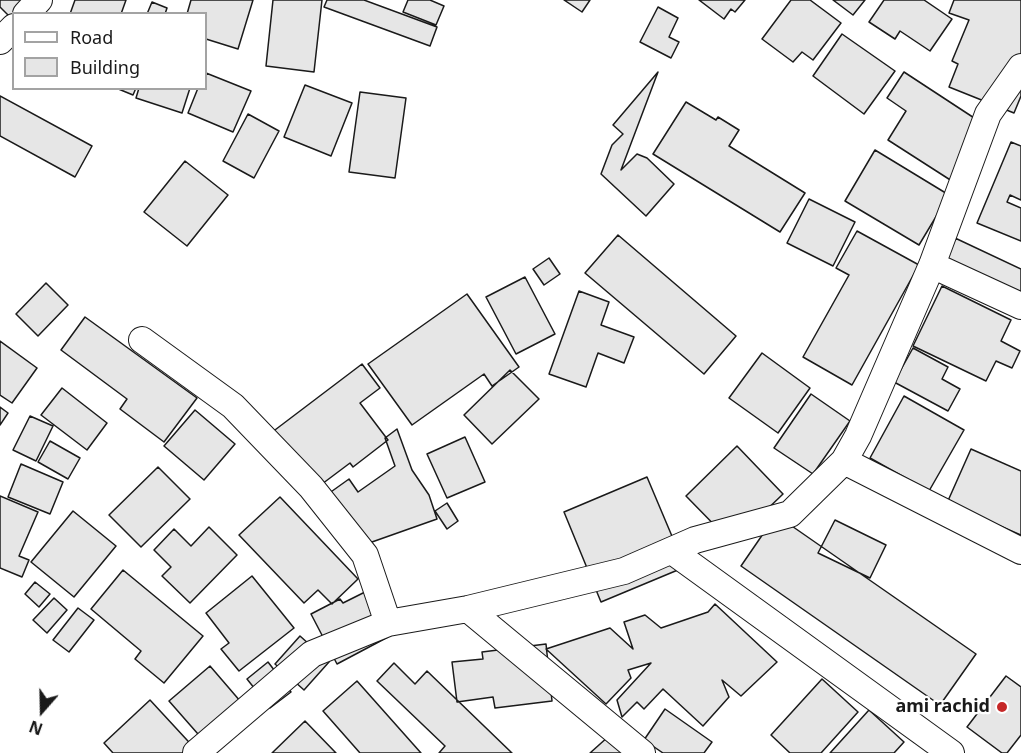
<!DOCTYPE html>
<style>
body{margin:0}
#map{position:relative;width:1021px;height:753px;overflow:hidden;background:#fff;font-family:"Noto Sans",sans-serif}
canvas{display:block}
.legend{position:absolute;left:12px;top:12px;width:195px;height:78px;box-sizing:border-box;background:#fff;border:2px solid #a3a3a3;margin:0;padding:8px 10px;list-style:none;font-size:18px;color:#1a1a1a}
.legend li{display:flex;align-items:center;gap:12px;height:30px}
.legend b{width:30px;border:2px solid #a3a3a3}
.north{position:absolute;left:12px;top:681px;width:60px;height:60px;-webkit-text-stroke:4px #fff;paint-order:stroke;rotate:200deg;font-size:16px;font-weight:700;line-height:24px;text-align:center;color:#1a1a1a}
.north::after{content:'';display:block;margin:auto;width:21px;height:27px;background:#1a1a1a;clip-path:polygon(50% 0,100% 100%,50% 72%,0 100%)}
</style>
<div id="map">
<canvas width="1021" height="753"></canvas>
<ul class="legend">
<li><b style="height:8px;background:#fff"></b>Road</li>
<li><b style="height:16px;background:#e6e6e6"></b>Building</li>
</ul>
<div class="north">N</div>
</div>
<script>
const ctx = document.querySelector('canvas').getContext('2d');
ctx.lineJoin = 'round';
function fillPath(path, color) { ctx.fillStyle = color; ctx.fill(path, 'evenodd'); }
function stroke(path, color, width, dash) { ctx.strokeStyle = color; ctx.lineWidth = width; ctx.lineCap = dash ? 'butt' : 'round'; ctx.setLineDash(dash || []); ctx.stroke(path); }
function drawText(font, color, halo, rows, align = 'center') {
  ctx.font = font + ' "Noto Sans",sans-serif'; ctx.lineWidth = 4.5; ctx.setLineDash([]); ctx.textBaseline = 'middle'; ctx.strokeStyle = halo; ctx.fillStyle = color; for (const [text, x, y, turn = 0] of rows) {
    ctx.save(); ctx.translate(x, y); ctx.rotate((+turn || 0) * Math.PI / 180); ctx.textAlign = isNaN(turn) ? turn : align; if (halo) ctx.strokeText(text, 0, 0); ctx.fillText(text, 0, 0); ctx.restore();
  }
}
const building = new Path2D(`
 M0 0H51L37 14H14V21L0 7Z
 M75 0H126L121 14H70Z
 M191 0H253L238 49 206 39V14H187Z
 M273 0H322L314 72 266 66Z
 M327 0H364L437 27 430 46 324 7Z
 M408 0H430L444 6 436 25 403 12Z
 M564 0H590L582 12Z
 M699 0H745L735 12 731 9 724 19Z
 M791 0H810L841 23 813 60 802 52 793 62 762 39Z
 M833 0H865L853 15Z
 M884 0H924L952 19 930 51 900 31 895 39 869 22Z
 M954 0H1021V96L1014 113 949 87 958 64 952 61 969 20 949 13Z
 M152 2 167 8 165 14H147Z
 M658 7 678 18 669 37 679 42 671 58 640 42Z
 M842 34 895 71 864 114 813 76Z
 M658 72 621 170 637 154 647 158 674 184 646 216 601 174 612 145 623 134 613 125Z
 M904 72 991 129 955 183 888 140 906 111 887 98Z
 M206 73 251 91 233 132 188 113 198 88H206Z
 M305 85 352 103 331 156 284 137Z
 M116 88H136L133 95Z
 M139 88H190L182 113 136 98Z
 M360 92 406 98 395 178 349 172Z
 M0 96 92 146 75 177 0 136Z
 M686 102 716 120 718 117 739 130 729 146 805 193 780 232 653 154Z
 M248 114 279 131 254 178 223 161Z
 M1011 142 1021 146V200L1010 195 1007 202 1021 208V241L977 223Z
 M875 150 949 195 919 245 845 201Z
 M185 161 228 195 187 246 144 212Z
 M809 199 855 222 833 266 787 243Z
 M857 231 919 265 852 385 803 357 849 275 836 268Z
 M618 235 736 336 704 374 585 273Z
 M955 238 1021 269V307L940 270Z
 M549 258 560 274 544 285 533 269Z
 M525 277 555 334 516 354 486 297Z
 M46 283 68 305 38 336 16 314Z
 M942 286 1011 320 1001 341 1020 351 1012 368 996 361 986 381 913 346Z
 M579 291 609 302 601 325 634 337 624 363 598 353 586 387 549 374Z
 M467 294 519 367 492 386 484 374 412 425 368 364Z
 M85 317 197 398 164 442 120 409 127 399 61 350Z
 M0 341 37 368 12 403 0 395Z
 M913 348 948 367 942 379 960 389 948 411 894 382Z
 M762 353 810 388 778 433 729 398Z
 M362 364 380 388 360 403 388 440 353 467 350 463 310 493 267 436Z
 M510 370 539 399 492 444 464 415Z
 M62 388 107 423 87 450 41 415Z
 M811 394 850 421 813 474 774 448Z
 M904 396 964 430 929 491 870 458Z
 M0 407 8 413 0 425Z
 M195 410 235 444 204 480 164 446Z
 M30 416 53 426 36 461 13 450Z
 M397 429 412 470 429 495 437 519 355 548 321 499 349 479 358 492 395 466 385 438Z
 M465 437 485 482 447 498 427 454Z
 M50 441 80 458 68 479 38 462Z
 M737 446 783 494 732 543 686 496Z
 M971 449 1021 471V535L947 503Z
 M21 464 63 482 50 514 8 497Z
 M158 467 190 499 141 547 109 515Z
 M647 477 685 567 601 602 564 512Z
 M0 496 38 512 19 556 29 560 22 577 0 568Z
 M280 497 358 579 332 604 318 590 304 603 239 535Z
 M447 503 458 521 447 529 435 511Z
 M73 511 116 546 74 597 31 562Z
 M776 515 976 654 940 705 741 566Z
 M835 520 886 545 870 578 818 553Z
 M209 527 237 555 190 603 162 576 171 567 154 550 174 529 191 546Z
 M123 570 203 636 164 683 135 659 141 651 91 609Z
 M252 576 294 628 239 671 221 649 229 643 206 613Z
 M35 582 50 594 39 607 25 594Z
 M365 592 388 637 337 664 311 614 340 599 343 603Z
 M54 598 67 610 47 633 33 620Z
 M715 604 777 662 741 696 722 680 729 697 703 726 663 689 644 709 637 702 622 717 617 700 651 663 628 670 631 678 606 704 546 649 610 628 633 649 624 622 645 615 661 628 708 612Z
 M78 608 94 620 69 652 53 640Z
 M300 636 329 662 304 690 275 664Z
 M546 644 552 701 495 708 493 697 457 702 452 662 483 659 482 652Z
 M268 662 291 692 270 708 247 679Z
 M394 663 415 684 427 671 512 753H439L445 746 377 681Z
 M210 666 253 716 212 750 169 701Z
 M1006 676 1021 687V735L1007 753H1002L967 727Z
 M822 679 858 712 821 753H790L771 735Z
 M357 681 421 753H360L323 711Z
 M150 700 199 753H113L104 743Z
 M665 709 712 742 704 753H663L644 740Z
 M869 710 904 742 894 753H830Z
 M305 721 336 753H272Z
 M609 736 624 753H590Z`);
fillPath(building, '#e6e6e6');
stroke(building, '#1a1a1a', 1.5);
const street = new Path2D(`
 M26 14 39 0
 M0 41 14 27
 M932 265 1021 306
 M142 340 233 406 311 487 365 555 388 623
 M844 461 1021 551
 M672 551 951 753
 M468 609 642 753
 M196 753 312 654 388 623 468 609 624 571 695 540 790 514 844 461 858 436 932 265 988 114 1021 67`);
stroke(street, '#1a1a1a', 28);
stroke(street, '#fff', 26);
for (const [x, y, r, color] of [
 [1002,707,6,"#c62828"]
]) { const dot = new Path2D(); dot.arc(x, y, r, 0, 2 * Math.PI); ctx.fillStyle = color; ctx.fill(dot); stroke(dot, '#fff', 2); }
drawText('bold 18px', '#1a1a1a', '#fff', [
 ["ami rachid",990,707]
], 'right');
</script>
